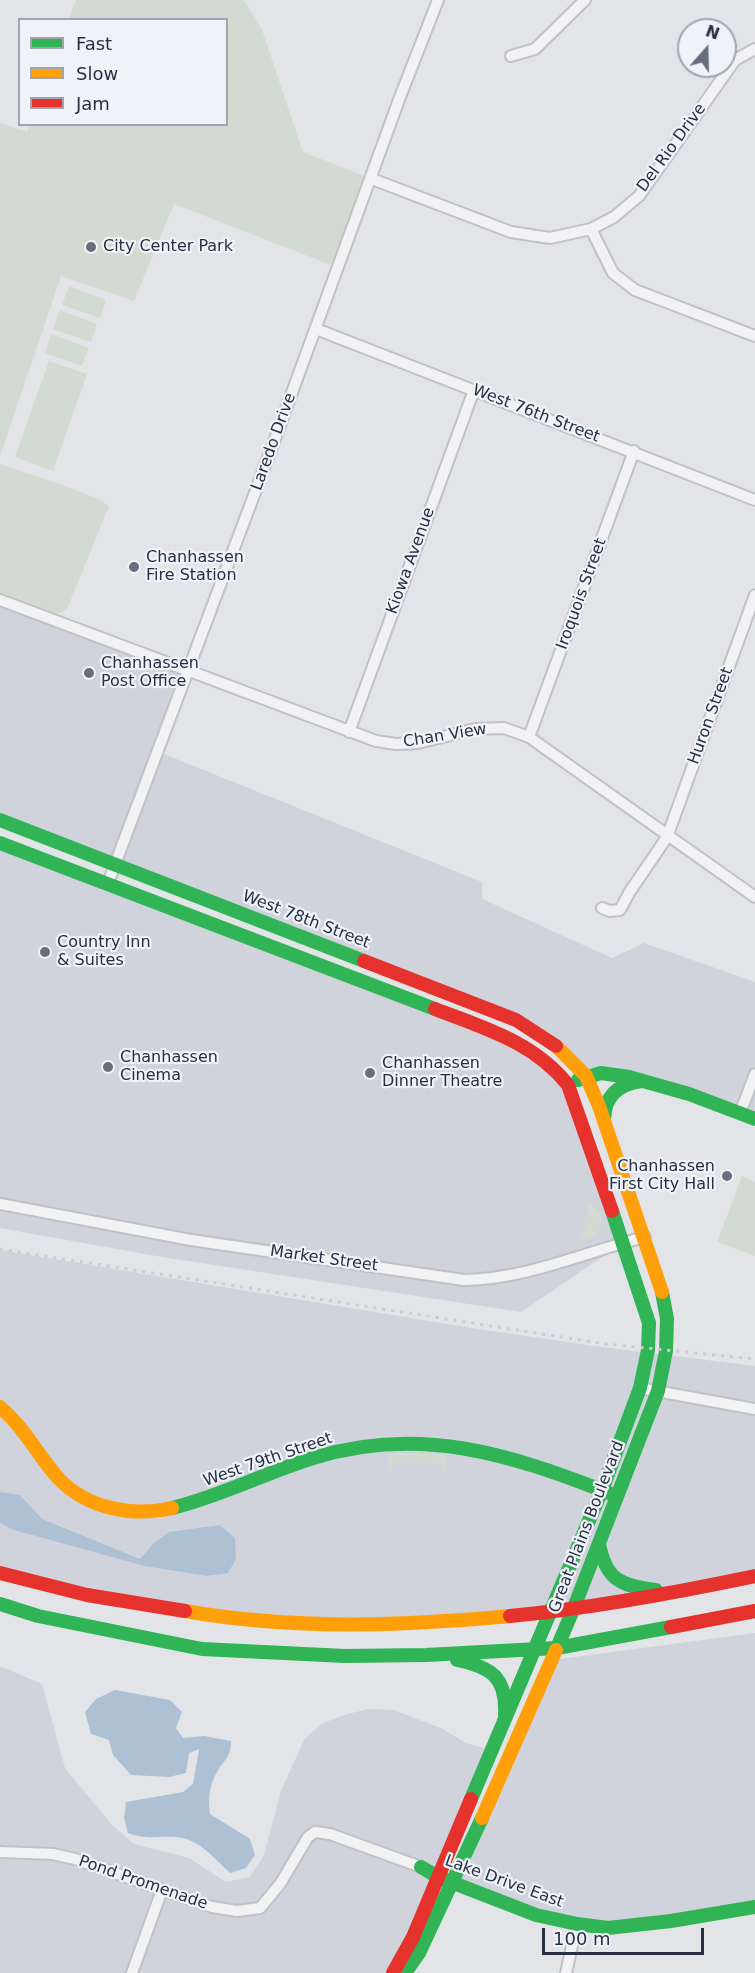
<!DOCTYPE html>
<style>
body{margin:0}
#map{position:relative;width:755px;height:1973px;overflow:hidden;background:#e2e4e8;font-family:"DejaVu Sans",sans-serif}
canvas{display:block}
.legend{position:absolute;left:18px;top:18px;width:210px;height:108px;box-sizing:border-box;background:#eff2f7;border:2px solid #9fa4af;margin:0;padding:8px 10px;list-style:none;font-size:18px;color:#273042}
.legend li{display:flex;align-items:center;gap:12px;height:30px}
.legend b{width:30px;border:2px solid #9fa4af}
.north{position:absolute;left:677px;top:18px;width:60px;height:60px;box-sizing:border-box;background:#eff2f7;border:2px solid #9fa4af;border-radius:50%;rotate:20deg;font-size:16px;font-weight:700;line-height:24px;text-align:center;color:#273042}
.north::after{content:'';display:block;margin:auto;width:21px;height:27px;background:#686f7c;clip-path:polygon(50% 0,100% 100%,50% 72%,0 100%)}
.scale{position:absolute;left:542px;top:1928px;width:162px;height:27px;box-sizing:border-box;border:3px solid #273042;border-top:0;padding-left:8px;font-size:18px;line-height:21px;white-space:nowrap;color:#273042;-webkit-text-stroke:4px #eff2f7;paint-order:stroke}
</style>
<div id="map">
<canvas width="755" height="1973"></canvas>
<ul class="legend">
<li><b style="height:8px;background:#30b455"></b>Fast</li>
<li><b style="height:8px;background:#ff9f0a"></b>Slow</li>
<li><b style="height:8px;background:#e5322d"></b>Jam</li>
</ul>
<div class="north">N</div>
<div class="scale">100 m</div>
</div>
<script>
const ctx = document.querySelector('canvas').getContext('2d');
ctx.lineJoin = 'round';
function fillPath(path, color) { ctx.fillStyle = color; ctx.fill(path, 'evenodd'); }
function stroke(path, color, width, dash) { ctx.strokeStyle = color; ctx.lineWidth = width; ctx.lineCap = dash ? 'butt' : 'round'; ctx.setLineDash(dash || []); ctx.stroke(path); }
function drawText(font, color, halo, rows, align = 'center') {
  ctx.font = font + ' "DejaVu Sans",sans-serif'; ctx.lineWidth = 4.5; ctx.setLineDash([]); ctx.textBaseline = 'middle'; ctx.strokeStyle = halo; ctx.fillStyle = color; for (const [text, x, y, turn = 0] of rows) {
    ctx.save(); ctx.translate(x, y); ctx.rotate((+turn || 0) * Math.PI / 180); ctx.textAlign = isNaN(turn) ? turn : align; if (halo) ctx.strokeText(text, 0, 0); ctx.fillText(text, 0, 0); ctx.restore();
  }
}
fillPath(new Path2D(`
 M0 600 188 671 159 752 482 882V899L612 958 644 943 755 982V1118L593 1075 548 1040 0 820Z
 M0 842 538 1054 568 1085 623 1243 521 1312 162 1257 0 1228Z
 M0 1250 465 1327 594 1346 755 1366V1575L468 1620 230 1619 0 1569Z
 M755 1633V1907L616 1927 565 1921 453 1883 552 1660Z
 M0 1666 42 1684 65 1768 112 1825 134 1844 189 1858 226 1882 250 1877 264 1855 281 1791 304 1740 321 1724 344 1715 368 1709 394 1710 443 1729 466 1743 491 1750 393 1973H0Z`), '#d0d3db');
fillPath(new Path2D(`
 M76 0H244L262 30 303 152 372 179 339 268 174 204 134 301 61 276 0 457V123L27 132 30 124H226V20L69 19Z
 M69 286 106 300 100 318 62 305Z
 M60 310 97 324 91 342 53 329Z
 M51 334 89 348 82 366 45 353Z
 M49 361 87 374 53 471 15 457Z
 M0 464C21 472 96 494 109 506L67 609 50 618 0 600Z
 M742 1176 755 1182V1256L717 1242Z
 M587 1202C602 1212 606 1220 596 1236L578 1242 586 1226 583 1220 589 1212Z
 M393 1453 443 1454 447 1458 446 1471 442 1472 441 1464 393 1463 392 1471 389 1472 388 1458 389 1454Z`), '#d2dbd2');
fillPath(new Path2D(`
 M0 1492 20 1495 42 1519 140 1559 154 1543 169 1532 220 1525 235 1538 236 1559 228 1573 207 1576 145 1566 14 1530 0 1523Z
 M115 1690 170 1700 182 1712 176 1728 183 1738 204 1736 231 1741C231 1758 225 1758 217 1772 209 1786 208 1799 210 1814L250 1839 255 1855 246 1868 230 1873C215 1859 197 1837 175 1837 155 1836 148 1840 128 1833L124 1818 126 1802 183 1792 193 1784 199 1749 189 1753 186 1773 169 1777 131 1775 113 1755 109 1740 91 1734 85 1712 96 1699Z`), '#aec0d4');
const street = new Path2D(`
 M511 56 535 49 585 0
 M372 179 511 232 550 238 591 229 614 217 639 196 735 60 755 49
 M591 229 613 273 635 290 755 336
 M316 329 755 500
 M0 600 376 741 396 744 418 743 475 729 504 728 529 737 755 897
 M349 732 474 390
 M529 737 634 451
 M108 883 271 450 400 97 438 0
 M602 908 610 911 620 910 629 893 667 837 755 595
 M740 1113 755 1074
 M0 1204 191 1240 464 1280C527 1279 585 1252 645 1237
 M640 1388 755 1409
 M0 1852 53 1854 75 1859 212 1907 237 1911 260 1908 280 1884 308 1837 315 1832 330 1834 421 1867
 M132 1973 162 1890
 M566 1973 577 1924`);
stroke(street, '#c0c2c6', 14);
stroke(street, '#f2f2f4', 10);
stroke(new Path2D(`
 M0 820 364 961
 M0 843 435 1009
 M578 1080 601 1073 629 1077 689 1094 755 1119
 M604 1119C605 1095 619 1084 642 1081
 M172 1508C221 1496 265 1473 313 1458 420 1425 509 1454 609 1493
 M599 1544C606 1580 621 1586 656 1590
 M0 1604 38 1616 202 1649 345 1656 426 1655 557 1648 671 1627
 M556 1650 573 1610 658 1391 666 1351 667 1319 662 1292
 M457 1660C491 1667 507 1677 505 1715
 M471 1799 602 1490 640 1388 648 1350 649 1323 612 1211
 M421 1867 438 1877 536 1915 577 1924 608 1928 671 1921 755 1907
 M405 1973 419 1953 482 1818`), '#30b455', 14);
stroke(new Path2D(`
 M556 1046 586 1076 599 1106 662 1292
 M0 1407C25 1428 38 1456 59 1479 88 1509 133 1517 172 1508
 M185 1611C293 1630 402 1626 510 1616
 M482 1818 556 1650`), '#ff9f0a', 14);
stroke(new Path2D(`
 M364 961 516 1020 556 1046
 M435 1009C484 1028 534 1042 568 1085L612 1211
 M0 1573 87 1595 185 1611
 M510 1616C592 1608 674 1593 755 1576
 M671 1627 755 1611
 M393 1973 413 1937 471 1799`), '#e5322d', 14);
stroke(new Path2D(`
 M0 1249 606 1344 755 1359`), '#cbcccf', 3, [3, 6]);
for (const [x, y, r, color] of [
 [91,247,6,"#686f7c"],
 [134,567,6,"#686f7c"],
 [89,673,6,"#686f7c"],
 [45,952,6,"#686f7c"],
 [108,1067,6,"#686f7c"],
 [370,1073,6,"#686f7c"],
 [727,1176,6,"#686f7c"]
]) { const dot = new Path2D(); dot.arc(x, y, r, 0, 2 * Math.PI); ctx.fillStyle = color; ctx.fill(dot); stroke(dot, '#eff2f7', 2); }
drawText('16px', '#273042', '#eff2f7', [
 ["Del Rio Drive",672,148,-54],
 ["West 76th Street",536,414,21],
 ["Laredo Drive",274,442,-70],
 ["Kiowa Avenue",411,561,-70],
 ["Iroquois Street",582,594,-70],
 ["Huron Street",711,716,-70],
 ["Chan View",445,736,-9],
 ["West 78th Street",306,920,21],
 ["Market Street",324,1259,8],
 ["West 79th Street",268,1460,-19],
 ["Great Plains Boulevard",587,1527,-69],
 ["Lake Drive East",504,1882,20],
 ["Pond Promenade",143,1883,19]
]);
drawText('16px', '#273042', '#eff2f7', [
 ["City Center Park",103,247],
 ["Chanhassen",146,558],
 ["Fire Station",146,576],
 ["Chanhassen",101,664],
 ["Post Office",101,682],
 ["Country Inn",57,943],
 ["& Suites",57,961],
 ["Chanhassen",120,1058],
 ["Cinema",120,1076],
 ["Chanhassen",382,1064],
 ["Dinner Theatre",382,1082],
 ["Chanhassen",715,1167,"right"],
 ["First City Hall",715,1185,"right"]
], 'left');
</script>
